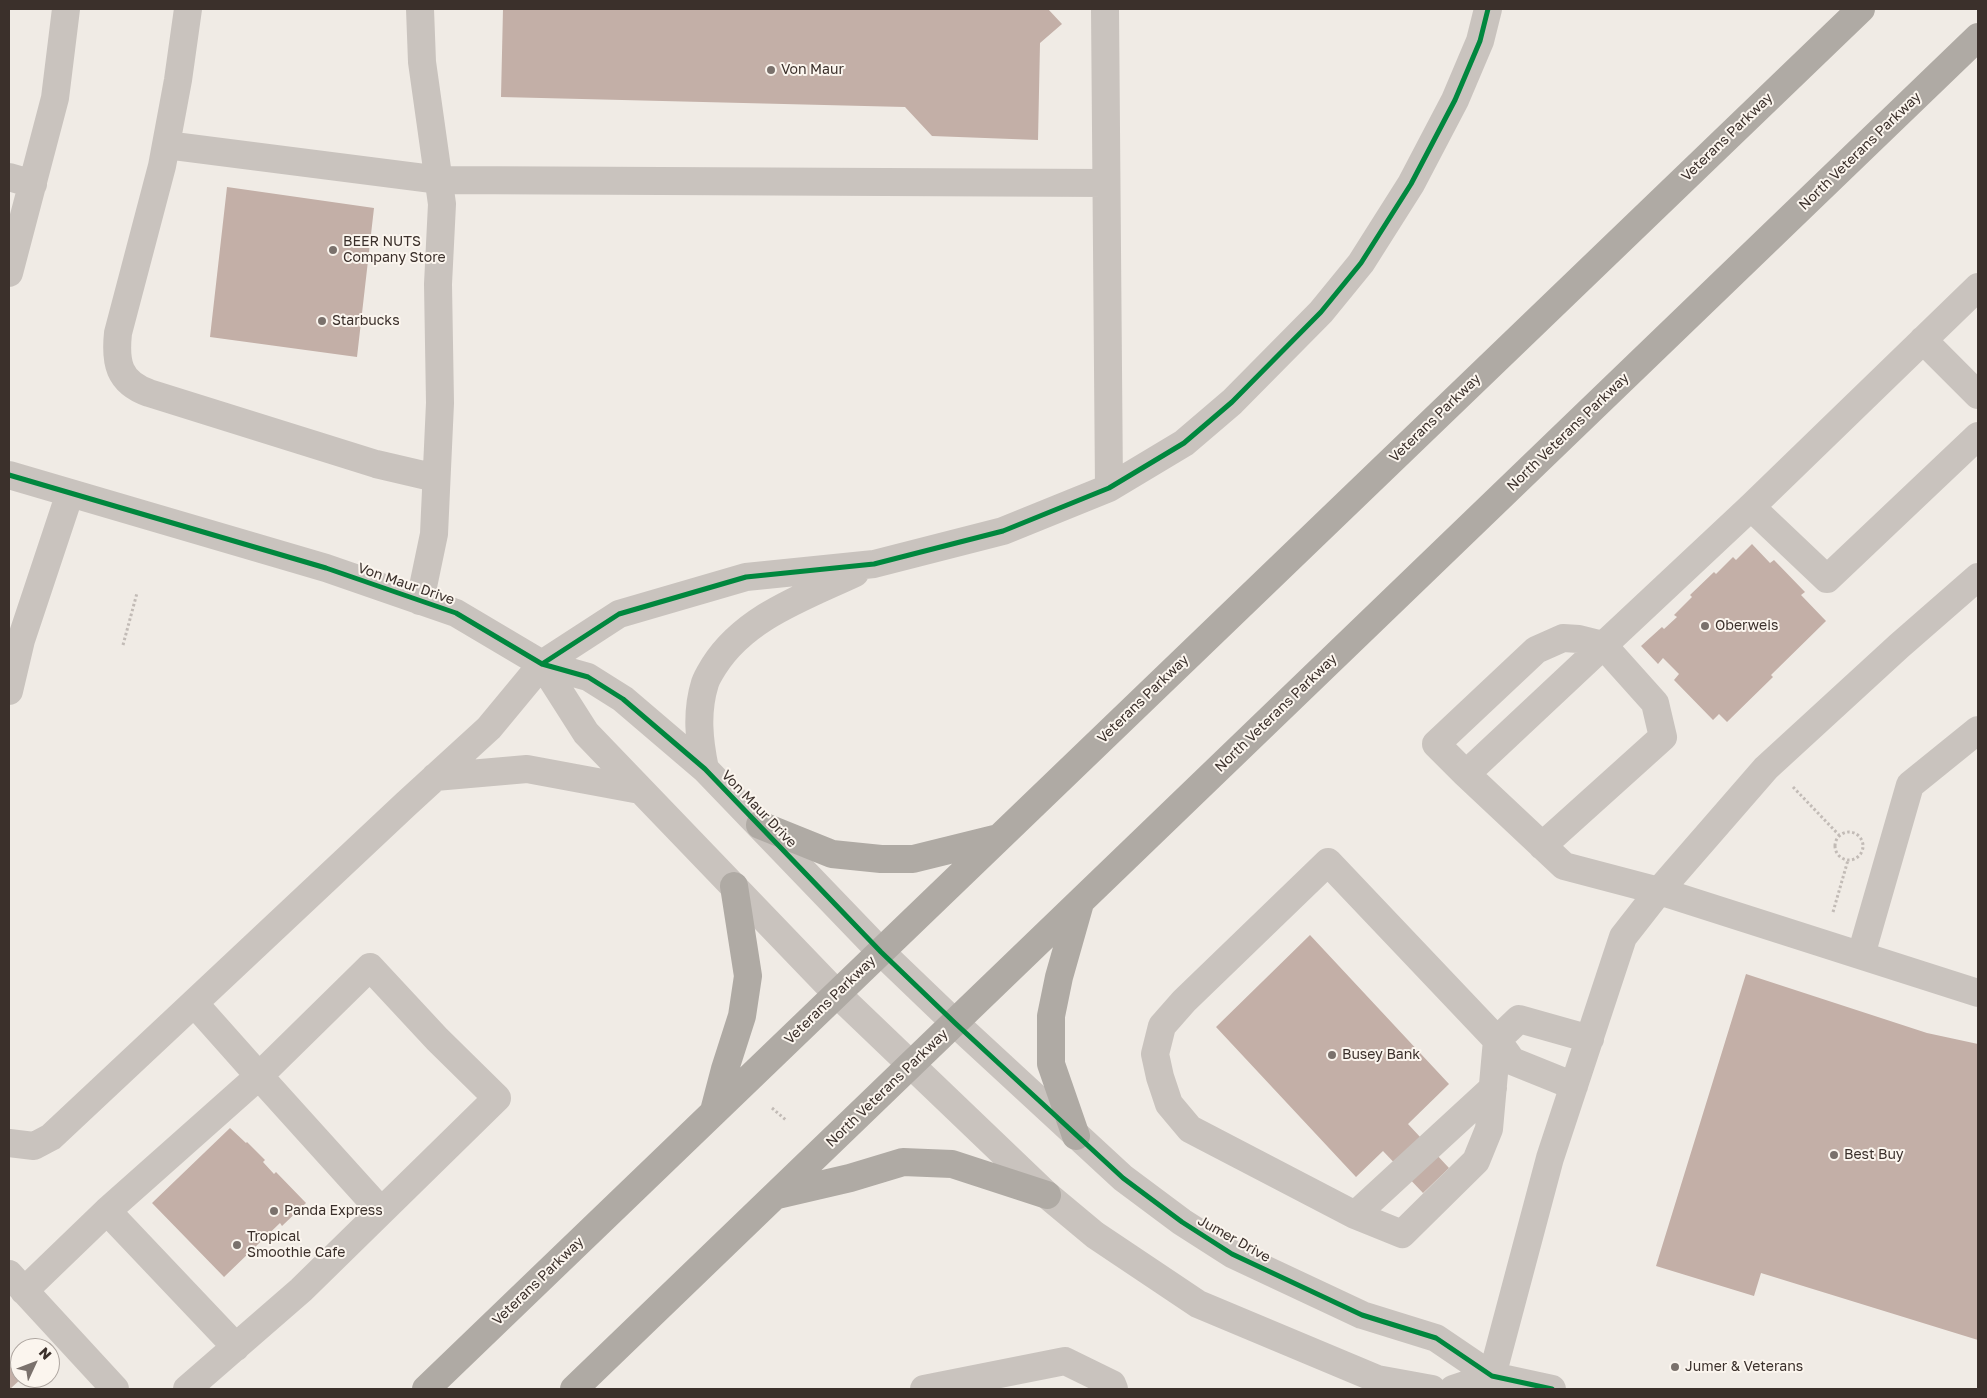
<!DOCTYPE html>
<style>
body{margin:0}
#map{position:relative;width:1987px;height:1398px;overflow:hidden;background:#f0ebe5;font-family:"Golos Text",sans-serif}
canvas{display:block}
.frame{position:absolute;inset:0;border:10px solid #3b302b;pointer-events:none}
.north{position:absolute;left:10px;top:1338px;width:50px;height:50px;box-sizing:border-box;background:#fbf5ee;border:1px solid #aea6a0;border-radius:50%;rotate:47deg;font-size:14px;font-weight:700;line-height:20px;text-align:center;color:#3b302b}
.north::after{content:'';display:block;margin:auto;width:18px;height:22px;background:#7a716c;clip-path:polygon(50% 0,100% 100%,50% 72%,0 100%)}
</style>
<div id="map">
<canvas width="1987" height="1398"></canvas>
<div class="frame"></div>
<div class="north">N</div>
</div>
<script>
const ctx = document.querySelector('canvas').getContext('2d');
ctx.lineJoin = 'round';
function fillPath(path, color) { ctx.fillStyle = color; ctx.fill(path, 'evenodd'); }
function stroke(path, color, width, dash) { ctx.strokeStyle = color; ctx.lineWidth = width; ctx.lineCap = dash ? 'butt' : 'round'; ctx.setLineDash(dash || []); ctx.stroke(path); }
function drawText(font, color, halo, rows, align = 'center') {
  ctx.font = font + ' "Golos Text",sans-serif'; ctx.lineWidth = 4; ctx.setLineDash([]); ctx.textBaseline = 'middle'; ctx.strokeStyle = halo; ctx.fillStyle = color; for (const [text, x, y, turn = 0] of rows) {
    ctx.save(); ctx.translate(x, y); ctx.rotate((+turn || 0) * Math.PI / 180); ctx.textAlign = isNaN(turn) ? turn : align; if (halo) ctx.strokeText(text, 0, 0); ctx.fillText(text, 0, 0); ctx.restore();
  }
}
fillPath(new Path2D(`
 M503 9H1048L1062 24 1040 43 1038 140 932 136 905 107 501 97Z
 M227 187 374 208 357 357 210 337Z
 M1752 544 1770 563 1774 560 1805 592 1801 595 1826 621 1771 675 1773 677 1727 722 1719 714 1713 720 1674 680 1679 674 1663 658 1658 664 1641 646 1662 627 1664 629 1677 617 1674 615 1692 597 1690 595 1714 572 1716 574 1733 557 1736 560Z
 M1310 935 1449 1084 1408 1124 1449 1168 1423 1193 1383 1151 1356 1177 1216 1027Z
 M1746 974 1927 1033 1978 1044V1340L1761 1273 1754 1296 1656 1266Z
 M230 1128 246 1143 247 1142 265 1160 263 1162 274 1174 276 1172 306 1203 282 1226 280 1223 224 1277 152 1203Z
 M9 1365 22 1378 10 1389H9Z`), '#c3afa7');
stroke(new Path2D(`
 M123 645 137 593
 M1793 787 1839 835
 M1835 846a14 14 0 1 1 28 0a14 14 0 1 1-28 0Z
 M1833 912 1848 860
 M772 1108 787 1121`), '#c2bbb6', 3, [2.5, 2.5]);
stroke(new Path2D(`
 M188 9 178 80 162 166 118 333C115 362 118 382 149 393L376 464 436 478
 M1105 9 1109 488
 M166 145 440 180 1106 183
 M9 177 33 184
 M9 273 55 98 66 9
 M1978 287 1751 507 1466 774 1564 866 1659 891 1978 993
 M1923 340 1978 395
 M9 475 326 568 456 613 542 664 588 677 623 699 705 769 881 952 955 1023 1123 1178 1182 1222 1232 1254 1362 1315 1436 1338 1492 1376 1552 1389
 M1751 507 1827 579 1978 436
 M420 601 434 534 440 403 438 284 442 204 422 62 420 9
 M542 664 586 733 837 994 1047 1195 1095 1235 1198 1304 1377 1379 1432 1389
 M9 691 21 640 70 493
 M705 769C699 740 696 712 705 683 707 677 711 671 714 666 745 617 804 597 855 573
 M1466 774 1436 744 1536 650 1563 638 1579 639 1603 645 1655 703 1663 737 1542 846
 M435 777 527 769 640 790
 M1328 862 1497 1040 1489 1129 1476 1161 1402 1234 1355 1215 1190 1129 1169 1104 1160 1077 1155 1054 1162 1026 1184 1001Z
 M1861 955 1910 785 1978 730
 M1574 1086 1512 1061 1497 1040 1519 1019 1590 1039
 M9 1143 34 1146 51 1137 194 1003
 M107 1211 259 1076 381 1211
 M1355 1215 1493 1088
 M9 1274 115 1389
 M24 1291 107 1211 236 1347
 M187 1389 301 1290 497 1098 437 1039 370 967 259 1076 194 1003 406 804 489 728 542 664 619 614 746 577 874 564 1003 531 1109 488 1184 443 1232 402 1321 312 1361 263 1411 184 1455 100 1480 41 1488 9
 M924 1389 1065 1361 1112 1384 1114 1389
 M1453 1389 1492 1376
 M1493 1389 1492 1376 1550 1158 1623 937 1659 891 1766 768 1899 646 1978 577`), '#c9c3be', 28);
stroke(new Path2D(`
 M760 825 832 854 881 859H913L998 838
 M714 1111 725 1069 742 1016 748 976 734 886
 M1076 1136 1051 1064V1016L1059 977 1080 903
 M777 1195 850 1178 903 1162 952 1164 1047 1195
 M426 1389 1861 9
 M574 1389 1978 37`), '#afaaa4', 28);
stroke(new Path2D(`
 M9 475 326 568 456 613 542 664 588 677 623 699 705 769 881 952 955 1023 1123 1178 1182 1222 1232 1254 1362 1315 1436 1338 1492 1376 1552 1389
 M542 664 619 614 746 577 874 564 1003 531 1109 488 1184 443 1232 402 1321 312 1361 263 1411 184 1455 100 1480 41 1488 9`), '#00873e', 5);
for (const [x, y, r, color] of [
 [771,70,5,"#7a716c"],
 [333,250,5,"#7a716c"],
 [322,321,5,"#7a716c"],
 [1705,626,5,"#7a716c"],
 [1332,1055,5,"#7a716c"],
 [1834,1155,5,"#7a716c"],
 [274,1211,5,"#7a716c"],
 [237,1245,5,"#7a716c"],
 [1675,1367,5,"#7a716c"]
]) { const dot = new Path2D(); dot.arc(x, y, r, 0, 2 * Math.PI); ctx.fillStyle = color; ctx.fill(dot); stroke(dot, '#fbf5ee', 2); }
drawText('14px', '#3b302b', '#fbf5ee', [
 ["Von Maur",781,70],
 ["BEER NUTS",343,242],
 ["Company Store",343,258],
 ["Starbucks",332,321],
 ["Oberweis",1715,626],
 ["Busey Bank",1342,1055],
 ["Best Buy",1844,1155],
 ["Panda Express",284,1211],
 ["Tropical",247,1237],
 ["Smoothie Cafe",247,1253],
 ["Jumer & Veterans",1685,1367]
], 'left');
drawText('14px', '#3b302b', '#fbf5ee', [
 ["Veterans Parkway",1727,137,-44],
 ["North Veterans Parkway",1860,151,-44],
 ["Veterans Parkway",1435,418,-44],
 ["North Veterans Parkway",1568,432,-44],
 ["Von Maur Drive",406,584,19],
 ["Veterans Parkway",1143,699,-44],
 ["North Veterans Parkway",1276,713,-44],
 ["Von Maur Drive",759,809,46],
 ["Veterans Parkway",830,1000,-44],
 ["North Veterans Parkway",887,1088,-44],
 ["Jumer Drive",1234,1239,29],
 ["Veterans Parkway",538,1281,-44]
]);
</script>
